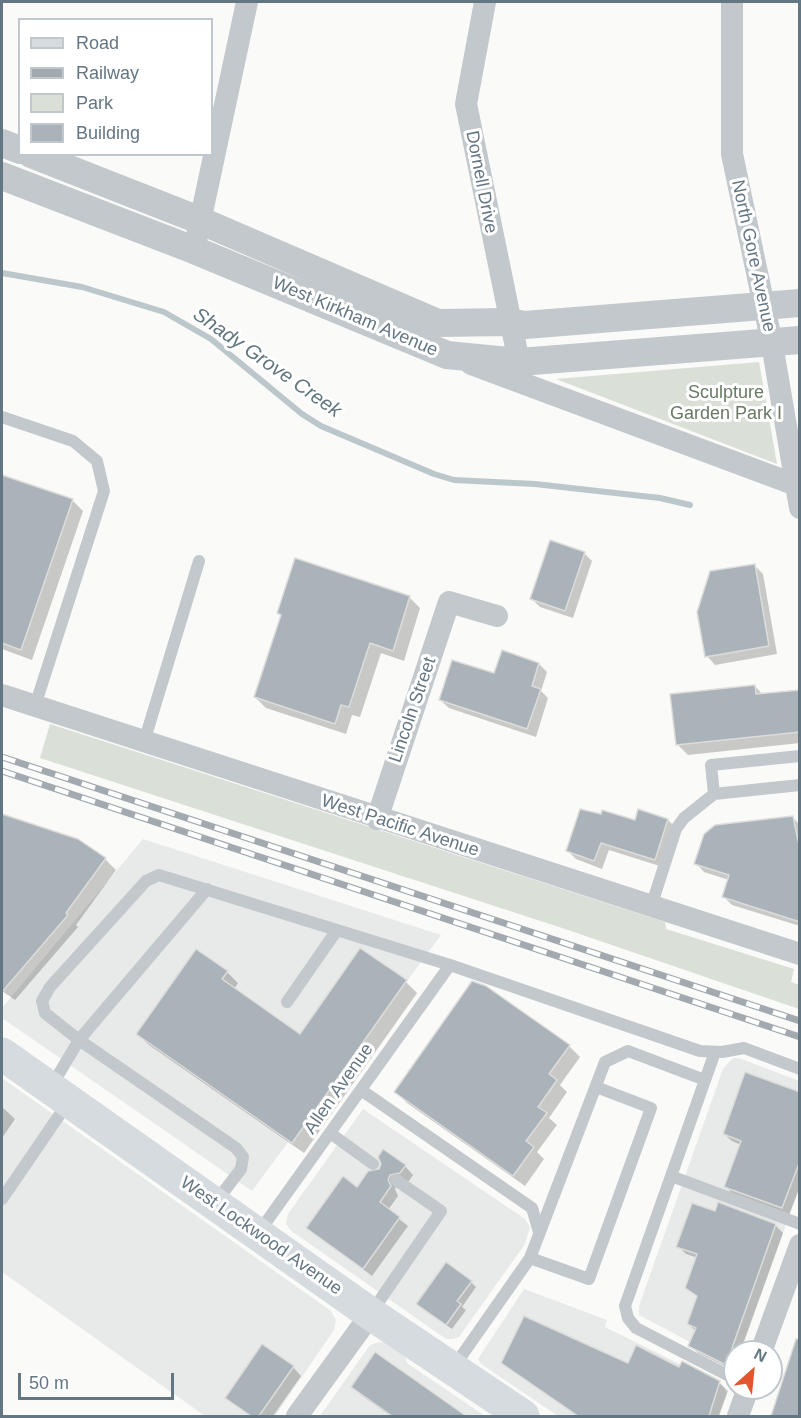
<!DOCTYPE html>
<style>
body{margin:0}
#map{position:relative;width:801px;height:1418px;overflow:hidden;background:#fafaf8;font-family:Helvetica,sans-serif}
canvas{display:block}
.frame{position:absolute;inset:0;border:3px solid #657683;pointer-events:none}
.legend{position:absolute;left:18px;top:18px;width:195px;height:138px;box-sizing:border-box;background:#fff;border:2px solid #c1c8cd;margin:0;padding:8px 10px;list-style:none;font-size:18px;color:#657683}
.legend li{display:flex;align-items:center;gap:12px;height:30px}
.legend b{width:30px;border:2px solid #c1c8cd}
.north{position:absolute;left:723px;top:1340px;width:60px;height:60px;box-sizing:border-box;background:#fff;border:2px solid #c1c8cd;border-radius:50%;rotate:27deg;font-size:16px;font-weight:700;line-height:24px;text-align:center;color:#657683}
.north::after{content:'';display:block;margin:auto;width:21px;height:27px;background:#e4572e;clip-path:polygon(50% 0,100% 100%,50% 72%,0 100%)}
.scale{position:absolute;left:18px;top:1373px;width:156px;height:27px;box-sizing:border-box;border:3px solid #657683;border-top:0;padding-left:8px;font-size:18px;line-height:21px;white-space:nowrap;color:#657683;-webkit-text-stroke:4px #fff;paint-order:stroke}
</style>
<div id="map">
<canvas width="801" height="1418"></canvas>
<div class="frame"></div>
<ul class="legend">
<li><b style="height:8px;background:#d6dbdf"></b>Road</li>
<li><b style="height:8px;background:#a2aab0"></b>Railway</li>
<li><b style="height:16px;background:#dadfd7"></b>Park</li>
<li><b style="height:16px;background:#aab3b9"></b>Building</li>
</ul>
<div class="north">N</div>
<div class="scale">50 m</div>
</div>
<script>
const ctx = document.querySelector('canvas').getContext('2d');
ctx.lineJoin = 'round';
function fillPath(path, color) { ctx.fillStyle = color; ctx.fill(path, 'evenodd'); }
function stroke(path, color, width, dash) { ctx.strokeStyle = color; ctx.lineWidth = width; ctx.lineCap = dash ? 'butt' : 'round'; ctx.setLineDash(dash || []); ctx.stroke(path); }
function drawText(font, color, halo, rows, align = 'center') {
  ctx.font = font + ' Helvetica,sans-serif'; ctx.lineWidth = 6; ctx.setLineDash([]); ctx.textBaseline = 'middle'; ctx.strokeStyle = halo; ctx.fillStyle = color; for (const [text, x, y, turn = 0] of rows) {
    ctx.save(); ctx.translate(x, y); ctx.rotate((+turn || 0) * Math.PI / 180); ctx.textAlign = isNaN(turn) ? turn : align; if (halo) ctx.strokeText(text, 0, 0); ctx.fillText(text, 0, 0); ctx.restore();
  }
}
fillPath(new Path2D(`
 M143 839 441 935 252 1191 2 1018V1008Z
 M733 1058H739L799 1081V1188L741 1352H735L733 1365 639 1315V1306L723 1069Z
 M2 1078 331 1311 336 1320 334 1330 275 1416H205L2 1272Z
 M363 1109 525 1219 530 1227 525 1244 459 1337 453 1339H446L290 1230 286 1223 288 1214Z
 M524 1289 607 1320 605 1327 720 1384 725 1389 726 1395 718 1416H558L481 1364 478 1359Z
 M379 1342 394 1344 404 1351 407 1363 485 1416H320L370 1345Z`), '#e8e9e9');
fillPath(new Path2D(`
 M759 362 777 464 556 379Z
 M50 724 665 922 666 929 794 969 791 982 799 985V1009L562 928 40 758Z`), '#dadfd7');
fillPath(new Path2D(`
 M2 476 72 500 83 511 32 660 2 649Z
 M584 553 592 561 573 618 540 607 532 599Z
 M754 565 763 574 777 654 715 665 707 656Z
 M409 597 420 608 404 661 381 653 360 717 352 715 346 734 266 708 255 697 282 616 278 613Z
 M539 664 547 672 541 691 548 698 536 737 449 708 440 700 495 675Z
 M755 686 763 695 800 691V743L688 755 677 744Z
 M3 816 105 859 116 870 76 925 78 927 15 1000 2 991Z
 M793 818 800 825V926L732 905 724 897 729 880 704 872 696 863Z
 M668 820 676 828 663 867 609 850 602 869 576 859 568 851 636 822Z
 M227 972 238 983 234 989 300 1036 406 982 417 993 304 1153 149 1045 138 1034Z
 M569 1046 580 1057 560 1085 567 1092 549 1118 557 1125 537 1152 544 1159 525 1186 407 1103 396 1092Z
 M800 1093V1187L789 1215 733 1194 725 1186 741 1145 732 1141 724 1134Z
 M2 1107 15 1119 2 1138Z
 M405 1166 413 1175 409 1181 398 1183 395 1189 398 1196 388 1210 408 1226 372 1276 308 1228 357 1189Z
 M775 1225 783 1233 740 1352H735L734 1371 698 1353 690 1345 696 1331 688 1324 698 1298 687 1287 698 1258 686 1254 678 1246Z
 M471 1282 476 1287 462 1307 466 1310 452 1329 423 1309Z
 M375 1355 463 1416H391L361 1395 353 1387Z
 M503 1362 629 1365 680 1369 719 1382 728 1391 719 1416H577Z
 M293 1367 301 1376 273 1416H250L227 1398Z`), '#0003');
stroke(new Path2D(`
 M2 273 82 287 164 312 211 339 302 414 321 426 434 474 454 480 535 484 660 498 690 505`), '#bbc7cb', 6);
const building = new Path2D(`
 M2 475 73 499 21 650 2 643Z
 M550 540 585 552 565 611 530 599Z
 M295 558 410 596 393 651 370 643 349 707 341 705 335 724 254 697 281 615 277 613Z
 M755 564 769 646 705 657 697 612 710 571Z
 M502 650 539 663 532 686 541 689 527 729 439 700 452 660 494 673Z
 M755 685 756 694 800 690V732L676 745 670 694Z
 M580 809 601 814 602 810 635 820 638 809 668 819 655 860 601 843 594 861 566 851Z
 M2 814 78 839 106 858 66 913 68 915 2 992Z
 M793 816 800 850V922L722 897 729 875 694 864 704 834 715 825Z
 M360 948 407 980 292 1143 136 1034 196 949 228 971 222 979 300 1034Z
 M472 981 486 986 570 1045 549 1074 557 1080 538 1107 547 1113 526 1141 534 1147 513 1176 394 1092Z
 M745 1072 800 1092V1161L782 1208 724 1187 741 1141 723 1134Z
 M383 1149 406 1165 400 1173 390 1175 388 1180 391 1186 380 1202 400 1217 363 1269 306 1228 343 1176 357 1187 368 1171 379 1169 381 1164 378 1157Z
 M718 1202 776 1224 726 1365 688 1346 696 1328 687 1324 697 1296 685 1288 697 1254 676 1247 692 1203 715 1211Z
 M446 1262 472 1281 457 1301 461 1304 446 1325 416 1304Z
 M524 1316 628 1363 636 1345 679 1367 682 1361 720 1381 709 1416H578L501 1363Z
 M796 1339H800V1416H771Z
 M262 1344 294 1366 259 1416H251L225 1398Z
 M375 1352 425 1387 466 1416H392L351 1387Z`);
fillPath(building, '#aab3b9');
stroke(building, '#dcdcda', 1.5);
stroke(new Path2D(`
 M2 417 73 441 97 461 104 491 35 706
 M144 742 199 561
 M800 756 711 765 714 794 800 785
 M651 907 676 829 684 818 714 794
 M287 1002 337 930
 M715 1052 625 1306 628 1318 636 1328 735 1379
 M51 1087 79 1040 207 889
 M361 1090 532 1208 539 1232
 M330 1133 373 1164
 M671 1176 800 1224
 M2 1199 69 1101
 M215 1203 241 1169 243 1157 236 1148 79 1040 45 1013 42 1001 50 987 146 881 159 875 450 965 700 1051 722 1052 744 1048 800 1069
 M259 1232 450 965
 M530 1258 589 1279 651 1108 596 1087
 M371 1313 441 1211 396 1180
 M453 1368 530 1258 605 1062 628 1051 705 1080`), '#c3c8cc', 12);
stroke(new Path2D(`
 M485 2 466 104 519 362
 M732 2V154L772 344 800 508
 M194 250 247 2
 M471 364 796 485 800 483
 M2 695 800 954
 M377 819 449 602 497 616
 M761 1352 800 1245
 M297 1416 371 1314
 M738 1416 748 1388`), '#c3c8cc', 22);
stroke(new Path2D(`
 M2 143 20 150
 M31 154 199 220 438 323 508 322 525 325 800 303
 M2 176 194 250 447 355 519 362 800 340`), '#c3c8cc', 28);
stroke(new Path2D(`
 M2 1054 371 1314 523 1416`), '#d6dbdf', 33);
const rail = new Path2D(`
 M2 757 800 1021
 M2 771 800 1037`);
stroke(rail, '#a2aab0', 7);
stroke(rail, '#fff', 4.5, [14]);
drawText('18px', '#657683', '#fff', [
 ["Dornell Drive",481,182,79],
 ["North Gore Avenue",753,256,78],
 ["West Kirkham Avenue",355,317,23],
 ["Lincoln Street",413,710,-71],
 ["West Pacific Avenue",400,826,18],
 ["Allen Avenue",339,1089,-55],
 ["West Lockwood Avenue",261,1236,35]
]);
drawText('18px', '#687a64', '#fff', [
 ["Sculpture",726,393],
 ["Garden Park I",726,414]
]);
drawText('italic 20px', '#60757c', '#fff', [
 ["Shady Grove Creek",267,363,35]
]);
</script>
